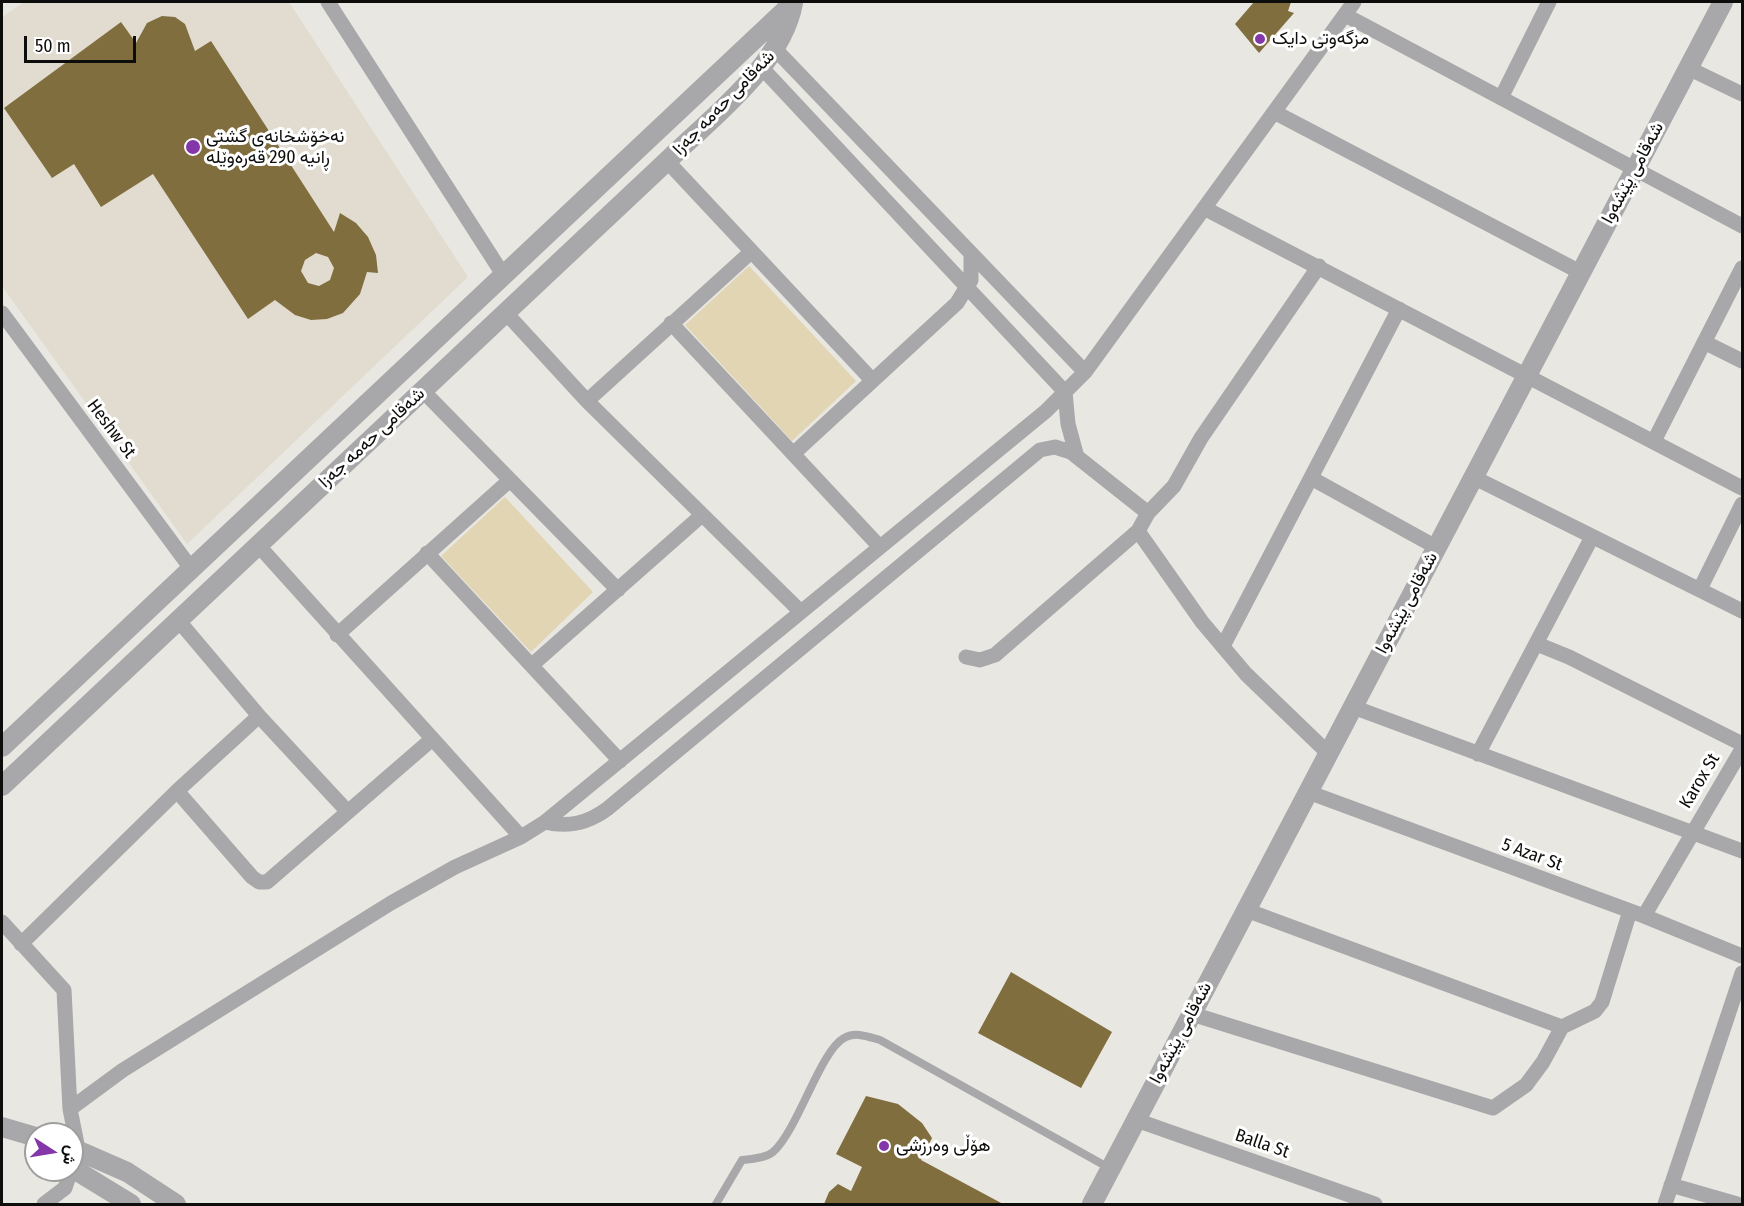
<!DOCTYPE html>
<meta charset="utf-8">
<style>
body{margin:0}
#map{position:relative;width:1744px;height:1206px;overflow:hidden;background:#e9e7e1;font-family:"Fira Sans Condensed",Vazirmatn,sans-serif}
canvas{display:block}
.frame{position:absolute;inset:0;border:3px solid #0d0d0b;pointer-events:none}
.north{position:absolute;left:24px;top:1122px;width:60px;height:60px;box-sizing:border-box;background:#fff;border:2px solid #9e9e9d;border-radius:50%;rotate:102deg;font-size:16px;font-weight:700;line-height:24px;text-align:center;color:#0d0d0b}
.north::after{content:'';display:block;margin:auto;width:21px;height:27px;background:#8437a8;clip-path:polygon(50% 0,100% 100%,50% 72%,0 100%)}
.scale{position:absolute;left:24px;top:36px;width:112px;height:27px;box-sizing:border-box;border:3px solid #0d0d0b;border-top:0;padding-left:8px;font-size:18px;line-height:21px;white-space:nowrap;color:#0d0d0b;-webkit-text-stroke:4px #fff;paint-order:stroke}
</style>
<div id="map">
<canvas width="1744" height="1206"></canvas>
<div class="frame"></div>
<div class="north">ش</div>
<div class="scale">50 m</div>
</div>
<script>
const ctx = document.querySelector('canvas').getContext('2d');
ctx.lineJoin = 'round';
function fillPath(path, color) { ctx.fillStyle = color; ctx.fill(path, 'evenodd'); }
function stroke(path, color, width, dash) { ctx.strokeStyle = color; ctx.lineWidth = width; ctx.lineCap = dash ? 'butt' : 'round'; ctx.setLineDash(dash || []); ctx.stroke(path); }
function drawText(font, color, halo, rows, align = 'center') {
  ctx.font = font + ' "Fira Sans Condensed",Vazirmatn,sans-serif'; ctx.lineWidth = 6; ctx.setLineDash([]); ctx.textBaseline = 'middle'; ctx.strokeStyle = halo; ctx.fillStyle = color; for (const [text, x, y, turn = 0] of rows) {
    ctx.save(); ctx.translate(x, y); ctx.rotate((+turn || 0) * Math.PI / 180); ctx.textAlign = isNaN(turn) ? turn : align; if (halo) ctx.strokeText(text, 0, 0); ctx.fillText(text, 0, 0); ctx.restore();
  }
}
fillPath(new Path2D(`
 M24 2H289L468 277 187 544 2 286V17Z`), '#e1dccf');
fillPath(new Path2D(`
 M749 266 856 381 792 441 685 325Z
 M505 497 593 592 531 652 441 556Z`), '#e1d5b4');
fillPath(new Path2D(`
 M1254 2H1291L1288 11 1294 13 1259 53 1235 24Z
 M162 16 175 17 185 24 195 51 211 41 334 232 340 213 356 223 368 237 376 255 378 273 367 272 360 294 343 313 327 319 311 320 295 315 275 300 248 319 153 174 101 207 74 164 52 178 4 108 121 22 136 43 147 23ZM316 253 328 257 334 268 330 280 319 286 308 283 301 271 305 260Z
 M1011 972 1112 1032 1081 1088 978 1033Z
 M866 1096 898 1104 922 1123 932 1138 921 1160 1003 1204H824L829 1192 838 1184 851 1191 862 1167 836 1154Z`), '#806e3f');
stroke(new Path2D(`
 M716 1204 742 1160C751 1159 766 1158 773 1152 798 1130 820 1051 844 1038 855 1031 869 1037 880 1040L1111 1169`), '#a8a7a9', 8);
stroke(new Path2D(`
 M328 2 504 276
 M1345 15 1742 226
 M776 50 1085 372
 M762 68 1065 392 1068 424 1077 457
 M1688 68 1742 94
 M1501 98 1549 2
 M1274 112 1580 272
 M667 161 872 380
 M1204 208 1742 488
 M2 313 190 567
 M506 313 587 401 801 612
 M671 323 879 546
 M1704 342 1742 361
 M423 391 618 590
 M587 401 751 252
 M1654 441 1742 268
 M793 454 957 303 971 280V253
 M1473 477 1742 611
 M1311 478 1436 547
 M1138 531 1202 622 1246 674 1328 753
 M258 545 521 837
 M427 553 620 761
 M1700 589 1742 504
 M178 620 259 716 348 812
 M337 635 510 480
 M1537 644 1569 657 1742 744
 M1223 646 1399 309
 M966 657 980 660 995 655 1138 531 1148 513 1174 486 1201 438 1319 266
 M532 665 702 515
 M1353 707 1742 851
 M1478 754 1592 537
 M177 791 252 877 259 882H267L431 740
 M1308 792 1644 916 1742 956
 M545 822C569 828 588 823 607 809L1040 450 1055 447 1071 452 1148 513
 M1246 910 1562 1027
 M1644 916 1742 749
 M2 922 64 990 70 1109 78 1149 65 1188 44 1204
 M21 944 177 791 259 716
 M1192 1014 1493 1108 1526 1085 1543 1062 1562 1027 1595 1011 1602 1002 1630 911
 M70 1109 123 1070 391 903 455 867 521 837 545 822 1046 411 1085 372 1354 2
 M1136 1120 1375 1204
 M1671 1185 1737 1204
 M1665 1204 1742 973`), '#a8a7a9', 15);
stroke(new Path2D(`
 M2 747 793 3
 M2 786 667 161C711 118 782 65 793 3
 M2 1127 36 1137
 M72 1148 127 1172 176 1204
 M72 1168 131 1204
 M1092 1204 1723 2`), '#a8a7a9', 20);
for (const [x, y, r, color] of [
 [1260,39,6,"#8437a8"],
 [193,147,8,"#8437a8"],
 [884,1146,6,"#8437a8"]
]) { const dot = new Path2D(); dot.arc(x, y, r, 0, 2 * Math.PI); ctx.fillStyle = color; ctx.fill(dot); stroke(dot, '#fff', 2); }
drawText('18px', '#0d0d0b', '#fff', [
 ["مزگەوتی دایک",1272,39],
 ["نەخۆشخانەی گشتی",206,137],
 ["ڕانیە 290 قەرەوێلە",206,158],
 ["هۆڵی وەرزشی",896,1146]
], 'left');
drawText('18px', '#0d0d0b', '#fff', [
 ["شەقامی حەمە جەزا",724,103,-46],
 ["شەقامی پێشەوا",1633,173,-62],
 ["Heshw St",111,429,53],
 ["شەقامی حەمە جەزا",372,438,-43],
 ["شەقامی پێشەوا",1407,603,-62],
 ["Karox St",1700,781,-59],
 ["5 Azar St",1532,855,20],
 ["شەقامی پێشەوا",1181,1033,-62],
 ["Balla St",1262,1144,19]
]);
</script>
